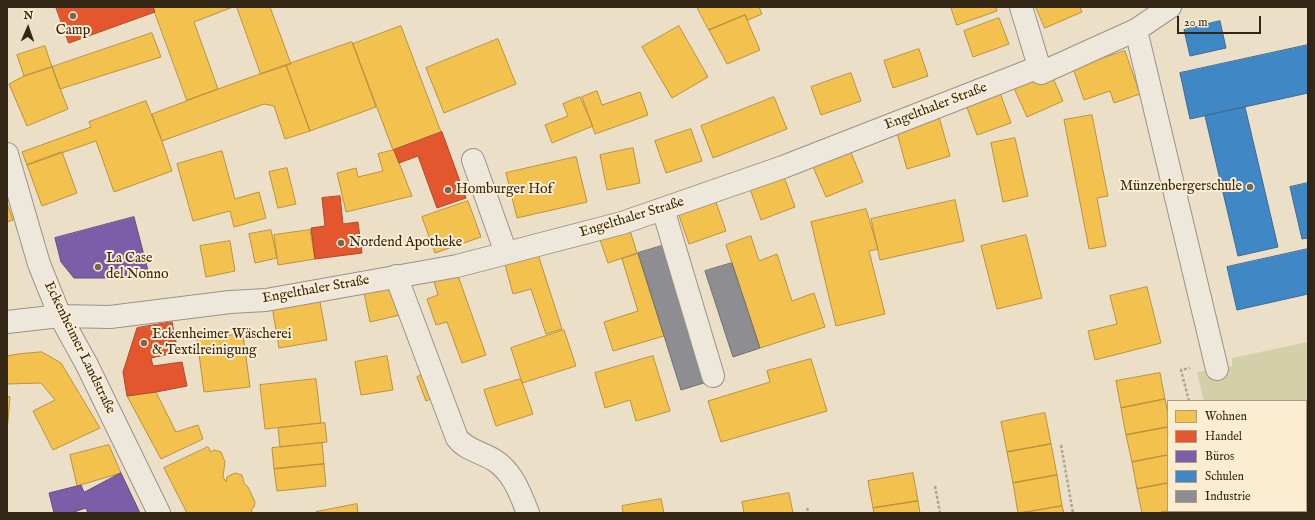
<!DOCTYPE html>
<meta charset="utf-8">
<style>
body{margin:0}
#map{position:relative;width:1315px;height:520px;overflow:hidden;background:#ecdfc8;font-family:"IM FELL English",serif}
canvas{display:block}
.frame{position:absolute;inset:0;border:8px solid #332615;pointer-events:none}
.legend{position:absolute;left:1167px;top:400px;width:140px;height:112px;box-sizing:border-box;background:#fcedd2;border:1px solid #ac9d86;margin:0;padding:5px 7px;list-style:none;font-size:12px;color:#332615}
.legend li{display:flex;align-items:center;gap:8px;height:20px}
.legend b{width:20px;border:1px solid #ac9d86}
.north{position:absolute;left:8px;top:8px;width:40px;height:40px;-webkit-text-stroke:3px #fcedd2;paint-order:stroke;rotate:2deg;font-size:11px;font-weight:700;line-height:16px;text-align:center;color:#332615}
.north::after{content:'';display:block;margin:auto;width:14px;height:18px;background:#332615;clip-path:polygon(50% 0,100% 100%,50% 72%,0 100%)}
.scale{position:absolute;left:1177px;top:16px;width:84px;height:18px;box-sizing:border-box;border:2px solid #332615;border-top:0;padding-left:5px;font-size:12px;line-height:14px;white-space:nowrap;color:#332615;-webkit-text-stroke:3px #fcedd2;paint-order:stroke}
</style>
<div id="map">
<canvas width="1315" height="520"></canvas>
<div class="frame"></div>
<ul class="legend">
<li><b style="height:11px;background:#f2c14e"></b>Wohnen</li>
<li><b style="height:11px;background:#e4572e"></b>Handel</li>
<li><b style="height:11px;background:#7b5ea7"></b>Büros</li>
<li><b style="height:11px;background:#3f88c5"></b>Schulen</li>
<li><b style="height:11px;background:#8d8d92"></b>Industrie</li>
</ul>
<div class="north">N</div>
<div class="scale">20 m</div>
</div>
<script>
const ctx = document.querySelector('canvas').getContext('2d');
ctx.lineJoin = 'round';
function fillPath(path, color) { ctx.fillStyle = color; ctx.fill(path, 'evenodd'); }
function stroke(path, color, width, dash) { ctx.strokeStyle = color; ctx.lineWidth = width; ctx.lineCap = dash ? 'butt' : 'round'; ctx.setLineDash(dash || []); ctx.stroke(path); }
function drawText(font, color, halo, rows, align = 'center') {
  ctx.font = font + ' "IM FELL English",serif'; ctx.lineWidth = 4; ctx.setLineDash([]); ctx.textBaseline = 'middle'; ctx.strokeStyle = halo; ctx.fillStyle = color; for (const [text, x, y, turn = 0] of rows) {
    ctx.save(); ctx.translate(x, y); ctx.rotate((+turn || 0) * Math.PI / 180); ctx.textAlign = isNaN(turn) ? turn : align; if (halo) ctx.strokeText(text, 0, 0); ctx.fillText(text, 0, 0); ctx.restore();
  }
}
fillPath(new Path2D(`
 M1308 342V513H1230L1229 511H1306V401H1204L1197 372 1232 366V358Z`), '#d3d0a9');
const homes = new Path2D(`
 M153 7H233L194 22 218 89 187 100Z
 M237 7H270L291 64 261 74Z
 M697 7H759L762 14 748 20 745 15 709 30Z
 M951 7H996L997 11 957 25Z
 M1036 7H1080L1082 12 1045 28Z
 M745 15 760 50 727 64 709 30Z
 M999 18 1009 44 973 57 964 31Z
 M401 26 441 132 393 150 353 44Z
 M679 26 708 77 672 98 642 47Z
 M152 33 161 57 60 89 52 67Z
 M498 39 516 84 444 113 426 68Z
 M352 42 376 107 310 131 286 65Z
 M45 46 52 67 24 76 17 55Z
 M919 49 928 76 893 88 884 61Z
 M1125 51 1140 94 1114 103 1110 91 1084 100 1073 68Z
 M286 65 310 131 285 139 274 106 264 104 162 141 152 114 218 89Z
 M52 67 68 109 27 126 9 84 24 76Z
 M1050 71 1063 101 1027 117 1013 86Z
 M851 73 861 101 821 115 811 87Z
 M999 90 1011 123 977 135 965 102Z
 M597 91 602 105 640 92 648 115 595 134 582 97Z
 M580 97 593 126 552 143 545 125 568 116 563 104Z
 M774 97 787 129 713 158 701 126Z
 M146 101 162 141 172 171 114 192 96 141 27 165 22 152 91 127 89 122Z
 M938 113 950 156 907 169 895 126Z
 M1092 115 1108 196 1097 198 1106 246 1089 249 1064 120Z
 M691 129 702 161 666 173 655 141Z
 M1015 138 1028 196 1003 202 991 143Z
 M848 145 863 182 826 197 810 160Z
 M633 148 640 183 607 190 600 155Z
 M394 150 412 196 346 212 337 173 356 168 358 177 383 171 378 154Z
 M222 151 235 199 259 192 266 218 234 227 230 211 193 221 177 164Z
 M62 152 77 193 42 206 27 165Z
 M576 157 587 202 517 218 506 173Z
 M287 168 296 204 278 208 269 172Z
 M782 171 795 207 761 220 748 183Z
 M713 194 726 231 689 244 676 207Z
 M955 200 964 241 880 260 871 219Z
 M468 201 481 237 435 253 422 217Z
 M7 203 13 220 7 222Z
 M866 209 878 249 869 251 885 314 836 326 811 222Z
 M628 224 637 253 608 263 598 234Z
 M271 230 277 258 255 263 249 234Z
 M310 230 315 259 278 265 274 235Z
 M1026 235 1042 298 997 309 981 246Z
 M751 236 759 261 777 254 792 301 814 293 825 327 760 348 726 245Z
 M230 241 235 271 206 277 200 246Z
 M536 248 562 329 546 334 531 289 513 294 503 257Z
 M638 254 664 336 613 351 604 322 638 311 622 259Z
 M456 270 486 355 462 363 447 322 436 325 427 299 438 295 433 278Z
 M397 280 404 314 370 322 363 287Z
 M1147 287 1161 343 1095 360 1088 331 1117 324 1110 296Z
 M318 291 327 340 279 348 271 300Z
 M564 330 576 366 522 383 511 348Z
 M243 334 250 387 204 392 197 339Z
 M42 352 61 363 100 428 53 450 33 411 55 400 41 383 7 384V356L18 354Z
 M387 356 393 390 361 395 355 362Z
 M653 356 670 411 636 421 630 400 605 408 595 373Z
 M811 359 827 411 721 442 708 401 770 382 767 371Z
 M428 372 438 396 426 401 417 377Z
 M1160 373 1165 399 1121 408 1116 381Z
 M316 379 321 423 265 429 260 385Z
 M521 379 533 414 496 426 484 390Z
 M156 392 176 432 198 425 203 439 161 459 127 396Z
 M7 396 10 397 7 432Z
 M1165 399 1168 414V427L1126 435 1121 408Z
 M1045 413 1051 444 1007 452 1001 422Z
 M325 423 327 442 280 447 278 428Z
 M1168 427V455L1132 462 1126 435Z
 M322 443 324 464 274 469 272 448Z
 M1051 444 1057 475 1013 483 1007 452Z
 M109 445 121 473 77 486 70 455Z
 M208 447 211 452 214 450 221 452 225 462 223 477 226 482 227 477 235 473 242 475 244 483 248 487 255 502 254 507 251 510 253 513H187L164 468Z
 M1168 455V483L1137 489 1132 462Z
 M324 464 326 486 277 491 274 469Z
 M913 473 918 501 873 508 868 481Z
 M1057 475 1062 506 1018 513 1013 483Z
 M1168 483V511L1157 513H1142L1137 489Z
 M789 493 793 513H744L742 502Z
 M661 499 664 513H623L622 506Z
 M918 501 920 513H874L873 508Z
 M357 504 358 513H316V512Z
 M1062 506 1064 513H1021Z
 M1168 511H1187L1188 513H1157Z`);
fillPath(homes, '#f2c14e');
stroke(homes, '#b9923d', 1);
const shops = new Path2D(`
 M56 7H153L155 12 69 43Z
 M442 132 466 198 437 208 418 156 399 163 394 150Z
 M340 196 343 224 358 222 362 253 315 259 311 228 325 226 322 198Z
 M172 322 178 352 151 358 153 366 182 362 187 386 156 392 127 396 123 372 137 328Z`);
fillPath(shops, '#e4572e');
stroke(shops, '#af4826', 1);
const offices = new Path2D(`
 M134 217 150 278H74L61 262 55 238Z
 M121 473 140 513H88L86 508 71 513H54L49 493 81 485 84 492Z`);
fillPath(offices, '#7b5ea7');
stroke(offices, '#654d7b', 1);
const schools = new Path2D(`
 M1220 21 1226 48 1190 56 1184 30Z
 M1308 45V93L1190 119 1180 73Z
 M1245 107 1278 247 1238 256 1205 116Z
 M1308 183V238L1302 239 1290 187Z
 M1308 249V294L1237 310 1227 267Z`);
fillPath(schools, '#3f88c5');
stroke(schools, '#3b6b90', 1);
const industry = new Path2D(`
 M665 245 707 382 681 390 638 253Z
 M732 263 760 348 733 357 705 271Z`);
fillPath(industry, '#8d8d92');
stroke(industry, '#726e6c', 1);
const minor = new Path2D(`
 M1021 7 1041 73
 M1136 30 1217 369
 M7 154 39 264 60 316 87 365 159 513
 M473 160 506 253
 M663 209 713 376
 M396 276 457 438C466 450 481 452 494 460 513 472 520 493 528 513
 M7 322 60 316 110 317 230 302 266 300 457 266 622 223 783 167 1034 69 1041 73 1136 30 1170 7`);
stroke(minor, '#9b9283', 24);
stroke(new Path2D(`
 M1189 401 1181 370 1190 368
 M1061 445 1073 513
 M935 486 940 513
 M807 508 809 513
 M1215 511 1216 513`), '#aba49a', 2.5, [3, 2]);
stroke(minor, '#eee8dc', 22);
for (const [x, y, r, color] of [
 [73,16,4,"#746754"],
 [1250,187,4,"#746754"],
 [448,190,4,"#746754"],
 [341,243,4,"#746754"],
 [98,267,4,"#746754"],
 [144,343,4,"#746754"]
]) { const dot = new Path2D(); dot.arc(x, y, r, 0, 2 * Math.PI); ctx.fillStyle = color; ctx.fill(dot); stroke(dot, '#fcedd2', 1.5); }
drawText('14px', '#332615', '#fcedd2', [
 ["Camp",73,31,"center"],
 ["Münzenbergerschule",1242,187,"right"],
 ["Homburger Hof",456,190],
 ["Nordend Apotheke",349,243],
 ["La Case",106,259],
 ["del Nonno",106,275],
 ["Eckenheimer Wäscherei",152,335],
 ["& Textilreinigung",152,351]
], 'left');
drawText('14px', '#332615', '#fcedd2', [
 ["Engelthaler Straße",936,107,-21],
 ["Engelthaler Straße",632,218,-17],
 ["Engelthaler Straße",316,290,-10],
 ["Eckenheimer Landstraße",79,348,64]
]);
</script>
